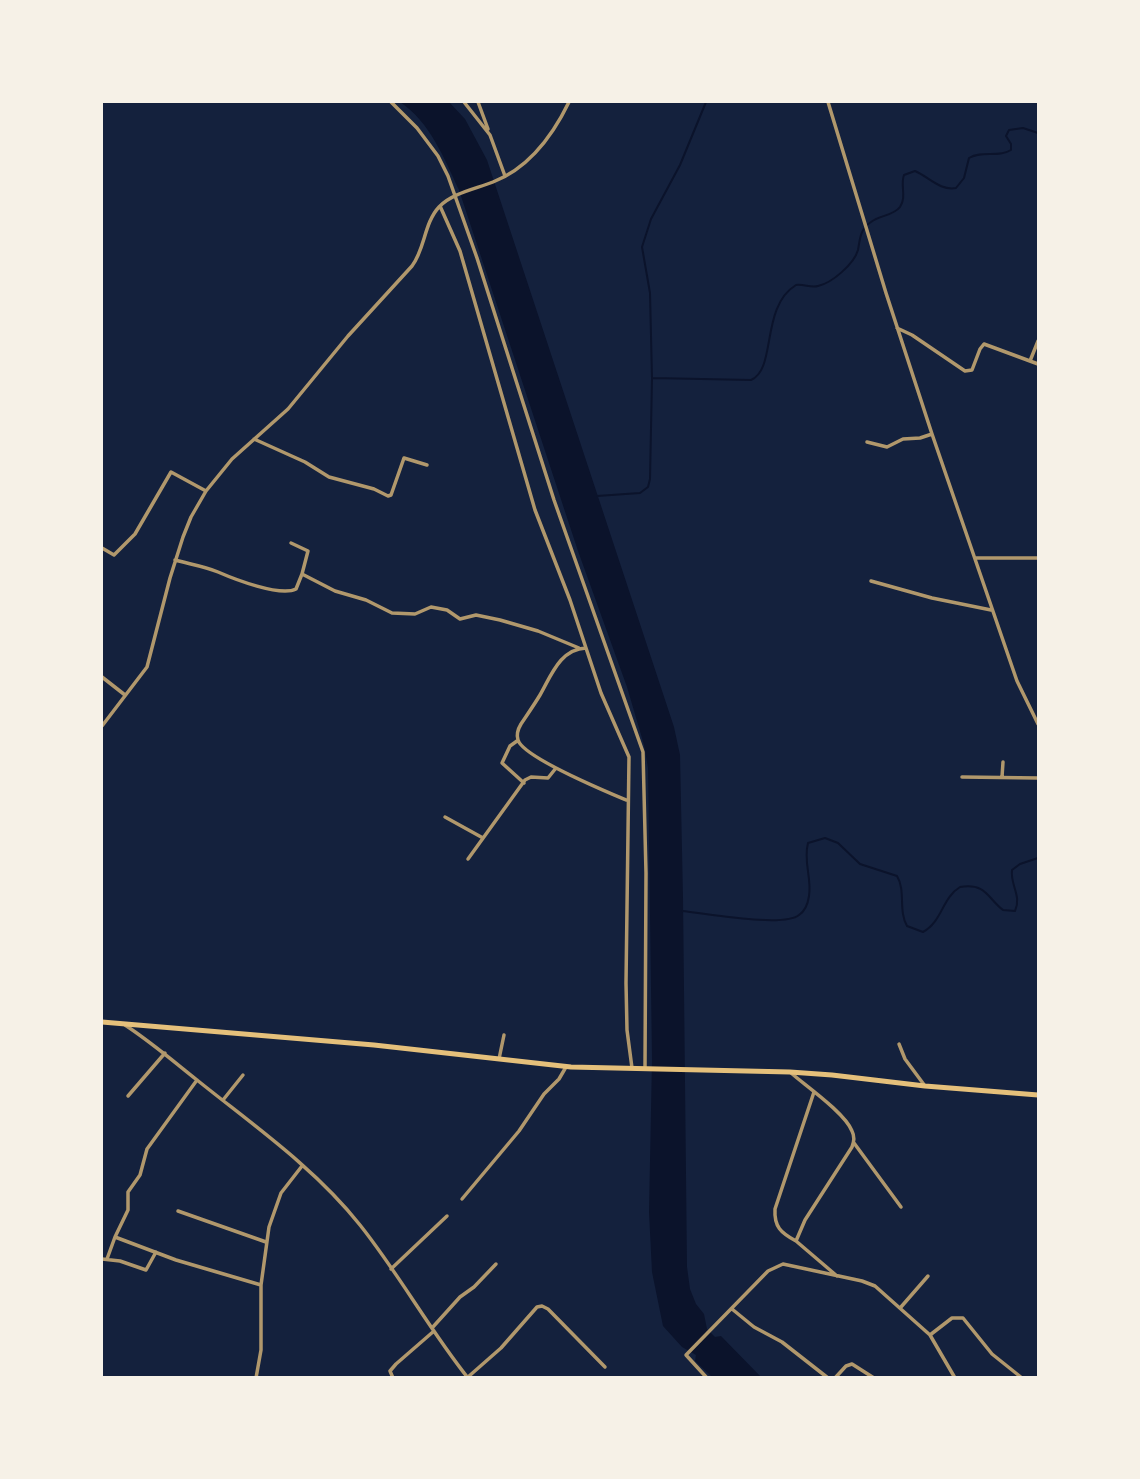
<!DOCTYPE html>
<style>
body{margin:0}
#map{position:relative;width:1140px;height:1479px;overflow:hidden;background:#14213d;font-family:Figtree,sans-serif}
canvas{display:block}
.frame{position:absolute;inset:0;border:103px solid #f6f1e7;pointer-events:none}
</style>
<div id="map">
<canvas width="1140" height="1479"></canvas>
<div class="frame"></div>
</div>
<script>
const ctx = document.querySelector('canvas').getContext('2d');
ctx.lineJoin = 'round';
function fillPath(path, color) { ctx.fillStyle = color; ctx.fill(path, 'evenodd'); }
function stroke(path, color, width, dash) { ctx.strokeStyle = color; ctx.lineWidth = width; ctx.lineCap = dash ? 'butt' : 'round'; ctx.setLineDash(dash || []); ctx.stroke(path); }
fillPath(new Path2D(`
 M400 102H449L465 119 487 160 674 727 680 755 683 898 687 1267 690 1289 696 1304 704 1314 707 1329 715 1337 721 1336 761 1377H712L695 1361 696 1355 682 1347 663 1326 652 1272 649 1212 652 1060 648 768 644 745 627 687 578 551 459 190C444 158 430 122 400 102Z`), '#0b132b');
stroke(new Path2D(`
 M652 378 751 380C777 369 760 307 796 285 804 284 811 288 818 286 832 283 854 264 858 250 860 239 860 229 871 222 880 215 893 216 900 207 907 197 900 185 904 175L915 171C929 177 940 191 956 188L964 178 969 158C982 150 998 158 1011 150V144L1006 136 1009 130 1023 128 1038 133
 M597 496 640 493 648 487 650 479 652 378 650 293 642 247 651 219 680 165 706 102
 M682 911C705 913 783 928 799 915 805 911 808 903 809 896 812 878 803 862 808 843L825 838 838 843 860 864 897 876C906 891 898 910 907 926L923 932C942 922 942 898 960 887 987 883 987 898 1003 910L1015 911C1022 896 1010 885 1012 870L1020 864 1038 858`), '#0b132b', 2);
stroke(new Path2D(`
 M391 102 417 128 438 156 448 176 477 258 554 500 643 752 646 873 645 1068
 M464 102 490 135 505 176
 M478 102 488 129
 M828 102 886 293 932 434 1017 681 1038 724
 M440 206 460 251 535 510 570 600 601 693 629 757 626 983 627 1030 632 1068
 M897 328 912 335 965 371 972 370 980 349 984 344 1038 364
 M1030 361 1038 341
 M254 439 305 462 329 477 374 489 388 496 391 495 404 458 427 465
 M867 442 887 447 903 439 920 438 932 434
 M291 543 308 551 302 574
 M102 548 114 555 135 534 171 472 206 491
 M975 558H1038
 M175 560C189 564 204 566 218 572 234 579 280 597 296 589L302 574 335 591 366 600 392 613 415 614 431 607 447 610 460 619 476 615 500 620 538 631 579 648
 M871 581 932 598 991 610
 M586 648C560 649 551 676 540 695 534 705 527 715 521 724 518 729 516 734 518 740 523 757 607 792 626 800
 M102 677 125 695
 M102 726 147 667 170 578 183 537 191 517 206 491 232 459 288 409 348 336 412 266C425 249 424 223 439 207 452 193 476 189 493 182 529 168 553 135 569 102
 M517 741 510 746 502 763 524 783
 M962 777 1038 778
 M1002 777 1003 762
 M445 817 483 838
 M468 859 525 780 531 777 548 778 556 768
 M125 1025C151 1042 173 1061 197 1080 253 1125 315 1168 360 1225 399 1274 429 1329 468 1378
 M899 1044 905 1059 925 1086
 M499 1059 504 1035
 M791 1073C806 1086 845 1113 852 1131 855 1137 854 1142 852 1147L805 1220 796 1241 837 1276
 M197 1080 147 1149 140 1175 128 1192V1210L115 1237 176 1260 261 1285
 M128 1096 165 1053
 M223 1100 243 1075
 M854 1143 901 1207
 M462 1199 519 1131 544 1094 559 1079 566 1067
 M178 1211 266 1242
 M796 1241C781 1233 774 1227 775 1209L814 1092
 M102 1259 120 1261 146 1270 156 1252
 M107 1259 115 1237
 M391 1269 447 1216
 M901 1307 928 1276
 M732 1309 754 1327 782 1342 828 1378
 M432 1328 460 1297 474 1287 496 1264
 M930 1335 952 1318H963L992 1354 1022 1378
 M468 1377 501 1348 537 1307 542 1306 548 1309 605 1367
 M256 1378 261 1350V1285L269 1227 281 1193 302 1166
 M393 1378 390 1371 396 1364 434 1331
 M707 1378 686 1355 768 1271 783 1264 862 1281 875 1286 930 1335 955 1378
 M835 1378 846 1366 852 1364 874 1378`), '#b1986c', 3.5);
stroke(new Path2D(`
 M102 1022 374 1045 571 1067 790 1072 832 1075 925 1086 1038 1095`), '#e5c07b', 5);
</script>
